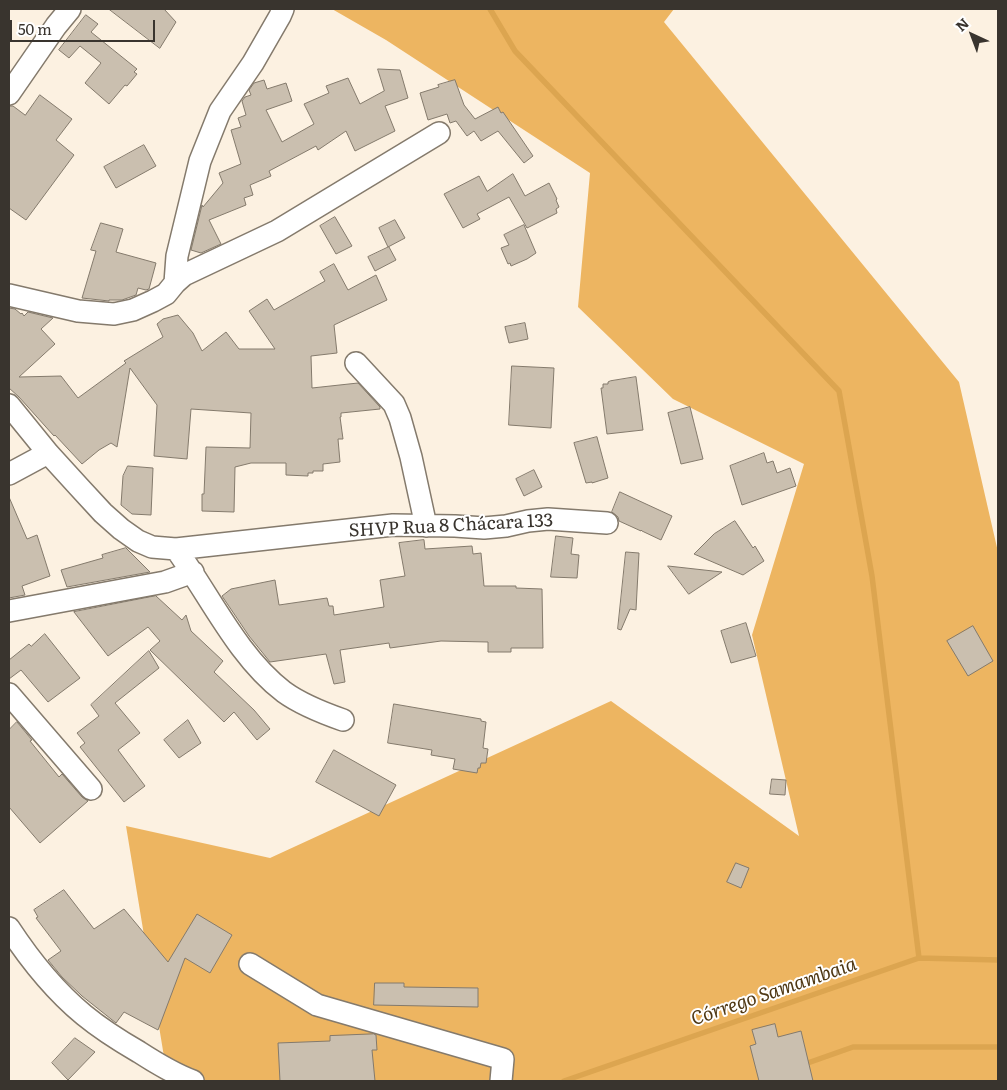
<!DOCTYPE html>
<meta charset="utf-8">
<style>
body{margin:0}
#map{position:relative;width:1007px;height:1090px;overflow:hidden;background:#fcf1e1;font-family:Literata,serif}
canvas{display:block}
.frame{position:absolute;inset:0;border:10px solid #39342e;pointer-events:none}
.north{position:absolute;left:947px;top:10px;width:50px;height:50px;-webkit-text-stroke:4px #fff;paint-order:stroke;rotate:317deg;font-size:14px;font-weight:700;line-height:20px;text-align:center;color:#39342e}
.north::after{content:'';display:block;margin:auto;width:18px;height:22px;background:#39342e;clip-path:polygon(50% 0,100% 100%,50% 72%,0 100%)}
.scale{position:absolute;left:10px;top:20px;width:145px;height:22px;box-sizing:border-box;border:2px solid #39342e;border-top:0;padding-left:6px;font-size:15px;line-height:18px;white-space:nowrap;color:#39342e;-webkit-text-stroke:4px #fff;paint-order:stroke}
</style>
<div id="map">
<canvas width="1007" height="1090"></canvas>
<div class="frame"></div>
<div class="north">N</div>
<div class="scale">50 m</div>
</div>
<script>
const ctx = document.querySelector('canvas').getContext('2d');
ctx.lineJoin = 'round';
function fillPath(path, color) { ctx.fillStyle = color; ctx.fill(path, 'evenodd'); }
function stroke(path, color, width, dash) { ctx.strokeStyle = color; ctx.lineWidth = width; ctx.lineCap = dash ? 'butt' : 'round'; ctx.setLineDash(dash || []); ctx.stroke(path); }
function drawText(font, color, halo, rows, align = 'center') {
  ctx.font = font + ' Literata,serif'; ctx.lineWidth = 4; ctx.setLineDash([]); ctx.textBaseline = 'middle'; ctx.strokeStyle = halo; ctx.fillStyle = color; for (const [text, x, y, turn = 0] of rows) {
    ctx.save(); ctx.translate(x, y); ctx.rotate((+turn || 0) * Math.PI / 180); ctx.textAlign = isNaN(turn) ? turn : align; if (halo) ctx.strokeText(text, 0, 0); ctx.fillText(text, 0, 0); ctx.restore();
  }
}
fillPath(new Path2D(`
 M332 9H674L664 22 959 382 998 552V1081H168L126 826 270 858 611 701 799 836 752 635 804 464 673 399 578 307 590 173 386 40Z`), '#edb561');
stroke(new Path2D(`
 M490 9 515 51 839 391 872 576 919 958
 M802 1065 853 1047H998
 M564 1081 919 958 998 960`), '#dca550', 5.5);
const building = new Path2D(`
 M109 9H164L176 22 160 48Z
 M86 15 98 24 91 32 137 69 134 72 137 74 127 86 125 85 109 104 85 83 101 63 80 46 69 58 59 50Z
 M378 69 400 70 408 98 385 106 395 131 355 151 346 131 318 150 316 146 269 171 271 176 250 185 253 195 244 198 246 205 209 220 221 244 201 253 191 250 202 205 203 207 223 183 219 173 241 164 231 130 241 127 238 118 246 115 242 101 245 97 251 95 249 90 254 83 264 80 267 89 286 83 292 101 266 110 282 142 314 124 304 104 329 93 326 86 348 78 360 104 384 91Z
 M455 80 464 105 475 119 498 107 501 113 503 112 533 156 524 163 498 131 481 141 474 131 467 136 456 121 450 123 447 114 428 120 420 93 439 87 438 85Z
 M40 95 72 119 56 140 74 155 26 220 9 208V106H13L25 115Z
 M144 145 156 166 116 188 104 167Z
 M513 174 525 196 549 183 557 199 556 200 559 207 556 209 557 213 527 228 509 197 477 214 480 219 463 228 444 194 479 176 487 191Z
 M335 217 352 246 336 254 320 226Z
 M395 220 405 238 388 247 379 228Z
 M101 223 123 229 116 252 156 263 149 289 146 290 138 288 136 295 122 300H109V301L82 298 96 251 91 250Z
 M524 225 536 253 527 259 511 266 510 263 508 264 501 248 509 245 504 235Z
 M389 247 396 260 375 271 368 257Z
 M334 264 348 290 376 275 387 300 334 325 337 353 311 356 312 388 358 383 380 407V409L341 413V417H340L343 439H338L340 462 323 464V471H313V473H308V476L286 475V463H251L235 467 234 512 202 511V494H204L206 447 250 448 251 413 191 409 187 459 154 456 157 405 130 368 117 447 111 443 99 450 82 464 55 435 54 436 19 397 9 388V308L15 309 21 314 22 313 24 316 28 312 53 318 41 329 55 344 19 377 61 376 78 398 126 363 124 361 163 337 157 324 163 319 178 315 193 333 202 351 226 332 239 349H275L249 311 267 299 274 310 325 281 320 272Z
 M525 323 528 339 509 343 505 327Z
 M512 366 554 368 551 428 509 425Z
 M636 377 643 430 607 434 601 388H603V384H608V382L610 381Z
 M690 407 703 459 681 464 668 413Z
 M597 437 608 478 592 483V482L586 483 574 443Z
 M764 453 767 463 773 461 777 473 790 468 796 486 742 505 730 466Z
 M128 466 153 468 151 515 132 514 121 505 123 476Z
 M534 470 542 487 524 496 516 479Z
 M620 492 672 516 661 540 642 531 641 530V531L619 521 618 517 612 512Z
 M9 497 27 539 37 535 50 576 22 586 25 595 9 598Z
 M735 521 753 548 755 546 764 561 743 575 694 554 714 534Z
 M556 536 573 538 571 554 579 555 577 578 551 577Z
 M424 540 425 549 472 546 473 554 481 553 484 586H516V588L542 589 543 648H511V652H488V642L441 641 390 648 389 643 340 650 345 682 334 684 326 654 270 662 249 636 222 596 231 589 275 580 279 605 327 598 329 606H333L334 615 384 607 380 580 405 576 399 543Z
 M126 548 150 572 67 587 61 570 103 558 102 555Z
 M626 552 639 553 636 610 630 609 621 630 618 629Z
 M668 566 722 572 689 594Z
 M156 596 182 620 186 615 191 631 223 661 214 672 254 710 270 729 257 740 234 712 224 722 150 650 160 641 148 627 108 656 74 612Z
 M746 623 756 656 731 663 721 631Z
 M973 626 993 661 968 676 947 641Z
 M45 634 80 678 48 702 21 670 9 679V660L29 644 31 646Z
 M149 651 159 668 115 703 140 733 118 750 145 786 124 802 80 747 85 743 77 733 99 716 91 705Z
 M394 704 481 719V721L486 722 483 748 488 749 486 763H481L480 768H478L477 773 453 769 455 759 431 755 432 750 388 743Z
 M188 720 201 743 179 758 164 740Z
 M17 722 32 740 30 741 59 777 62 774 82 797 88 801 40 843 9 807V730Z
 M334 750 396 785 379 816 316 782Z
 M772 779 786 780 785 795 770 794Z
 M736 863 749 868 741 888 727 882Z
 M64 890 94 929 124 909 168 962 197 914 232 935 210 973 185 958 158 1030 124 1012 116 1023 82 996 62 977 48 960 61 951 36 918 38 917 34 910Z
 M375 983H404V987L478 988V1007L374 1005Z
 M775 1024 778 1037 801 1031 813 1081H759L750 1046 756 1044 752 1030Z
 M374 1034 376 1035 377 1050H372L375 1081H280L278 1043 330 1041V1036Z
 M75 1038 95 1052 68 1080 52 1063Z`);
fillPath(building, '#cabfaf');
stroke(building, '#847a6c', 1);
const minor = new Path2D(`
 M9 94 56 26 70 9
 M175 283 177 256 200 161 220 111 253 63 280 16 283 9
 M9 295 78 311 114 314 133 310 153 301 166 294 175 283 184 275 277 231 439 133
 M356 363 394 404 400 418 411 457 426 526
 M9 405 48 453 79 487 103 513 121 529 138 541 152 547 176 549 393 525 455 526 484 528 506 526 528 521 548 519 607 523
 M9 474 48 453
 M176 549C210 596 238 657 284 692 302 705 323 713 343 720
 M9 611 165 582 193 572
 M9 694 91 789
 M9 928C30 960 55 991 84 1015 101 1029 120 1041 139 1052 156 1063 174 1074 193 1081
 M250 964 317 1005 503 1059 501 1081`);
stroke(minor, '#847a6c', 24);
stroke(minor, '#fff', 21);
drawText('18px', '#39342e', '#fff', [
 ["SHVP Rua 8 Chácara 133",451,526,-3]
]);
drawText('italic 19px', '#4f3814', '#fff', [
 ["Córrego Samambaia",774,992,-19]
]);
</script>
